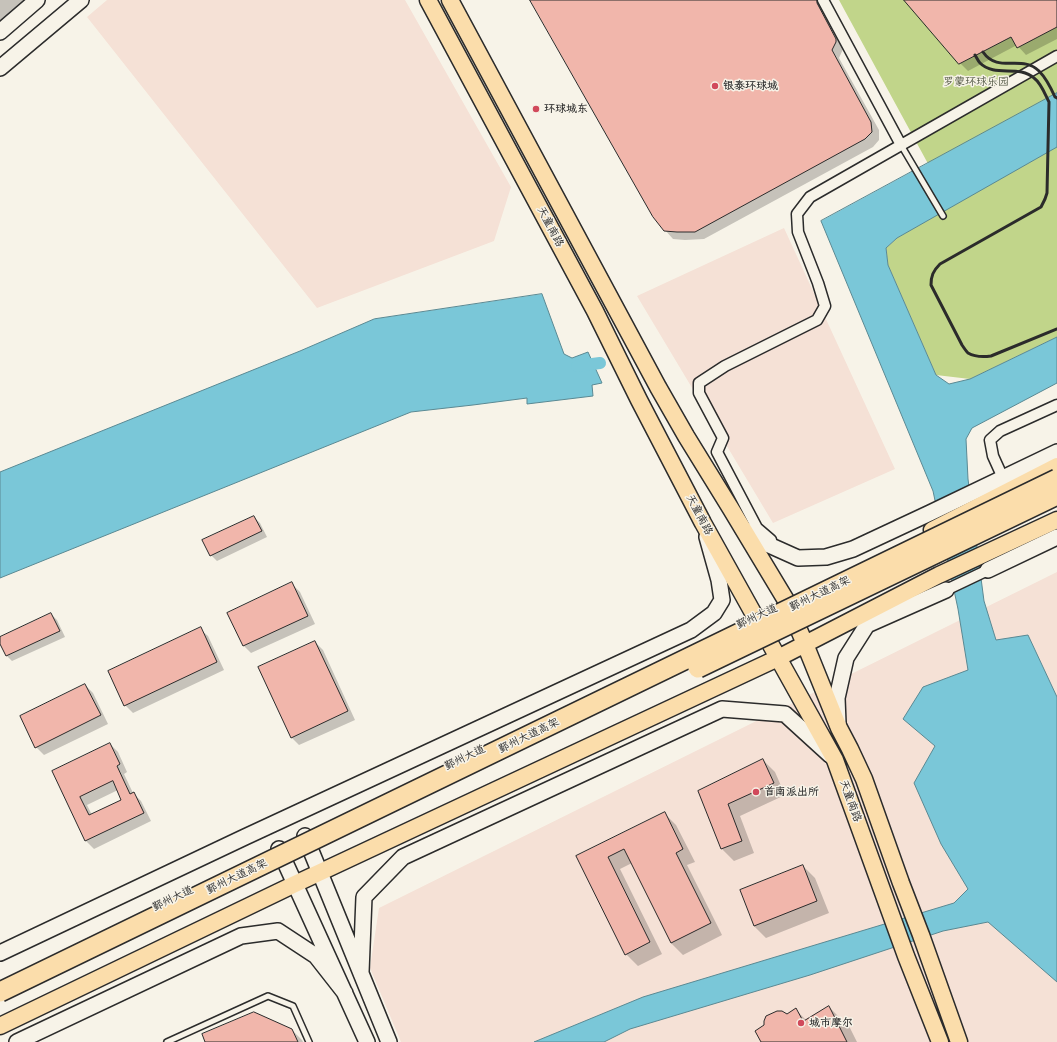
<!DOCTYPE html>
<meta charset="utf-8">
<style>
body{margin:0}
canvas{display:block;background:#f7f3e8}
</style>
<canvas width="1057" height="1042"></canvas>
<script>
const ctx = document.querySelector('canvas').getContext('2d');
ctx.lineJoin = 'round';
function fillPath(path, color) { ctx.fillStyle = color; ctx.fill(path, 'evenodd'); }
function stroke(path, color, width, dash) { ctx.strokeStyle = color; ctx.lineWidth = width; ctx.lineCap = dash ? 'butt' : 'round'; ctx.setLineDash(dash || []); ctx.stroke(path); }
function drawText(font, color, halo, rows, align = 'center') {
  ctx.font = font + ' "Balsamiq Sans","LXGW WenKai TC",sans-serif'; ctx.lineWidth = 3; ctx.setLineDash([]); ctx.textBaseline = 'middle'; ctx.strokeStyle = halo; ctx.fillStyle = color; for (const [text, x, y, turn = 0] of rows) {
    ctx.save(); ctx.translate(x, y); ctx.rotate((+turn || 0) * Math.PI / 180); ctx.textAlign = isNaN(turn) ? turn : align; if (halo) ctx.strokeText(text, 0, 0); ctx.fillText(text, 0, 0); ctx.restore();
  }
}
fillPath(new Path2D(`
 M107 0H405L511 187 494 241 317 308 87 17Z
 M784 228 895 469 773 523 637 296Z
 M1057 572V1042H401L370 968 379 908Z`), '#f5e1d6');
fillPath(new Path2D(`
 M839 0H1057V337L970 379 936 375 888 265 886 248 897 238 951 206Z`), '#c1d58a');
const water = new Path2D(`
 M1057 93V147L897 238 886 248 888 265 936 375 949 384 970 379 1057 337V383L972 428 966 439 968 479 984 601 996 640 1028 635 1057 697V982L988 922 943 931 810 975 630 1029 604 1042H534L643 997 954 903 968 889 941 844 914 783 935 746 903 719 923 687 968 670 958 609 933 491 821 221Z
 M542 294 564 354 572 358 588 352 602 383 592 385 593 396 527 404V398L473 405 411 412 0 578V472L300 351 374 319Z`);
fillPath(water, '#7ac7d8');
stroke(water, '#5a8993', 1);
fillPath(new Path2D(`
 M0 0H37L0 36Z
 M531 0H824L844 47 839 58 879 130V140L873 147 704 239 685 240 673 239 665 230Z
 M906 0H1057V39L1026 55 1017 45 968 71 960 63Z
 M254 517 260 523 267 537 217 561 211 555Z
 M292 584 300 592 315 624 251 653 243 645Z
 M51 614 57 620 65 637 12 661 7 656 0 641V638Z
 M200 629 208 636 224 670 133 713 125 705Z
 M315 642 323 650 355 720 299 745 291 737Z
 M85 685 93 693 108 724 44 755 36 747Z
 M110 744 118 752 127 772 124 774 133 793 141 801 151 821 94 849 86 841 53 772ZM118 790 123 800 92 815 87 805Z
 M763 760 775 772 785 795 740 816 754 853 734 861 722 849 699 792Z
 M664 813 676 825 695 862 687 865 722 935 683 955 671 943 632 863 620 869 662 954 638 966 626 954 577 856Z
 M803 866 815 878 829 913 766 938 754 926Z
 M829 1007 850 1028 857 1042H762L787 1015 796 1010 807 1021Z
 M292 1030 302 1040 303 1042H207Z`), '#0003');
stroke(new Path2D(`
 M577 366 600 363`), '#7ac7d8', 12);
const building = new Path2D(`
 M530 0H817V3L836 39V42L832 50 871 122 872 132 865 139 695 232H677L664 231 653 217Z
 M904 0H1057V27L1017 48 1011 37 959 64Z
 M254 516 262 531 210 556 202 540Z
 M292 582 308 616 243 646 227 613Z
 M51 613 60 631 6 656 0 644V637Z
 M201 627 217 662 124 706 108 671Z
 M315 641 348 711 291 738 258 667Z
 M85 684 101 715 35 748 20 716Z
 M110 743 120 764 117 766 130 794 134 792 144 813 85 841 52 771ZM113 781 121 800 89 815 80 797Z
 M763 759 774 783 728 804 742 841 721 849 698 791Z
 M665 812 683 849 676 853 711 923 671 943 624 849 608 857 650 942 625 955 576 856Z
 M803 865 817 901 754 926 740 890Z
 M829 1006 847 1042H761L755 1031 764 1025V1021L766 1016 777 1011H782L787 1014 796 1008 803 1021Z
 M254 1012 292 1029 298 1042H205L202 1034Z`);
fillPath(building, '#f1b6ab');
stroke(building, '#2b2b2b', 1);
const lane = new Path2D(`
 M901 145 943 216
 M167 1042 268 996 293 1006 309 1042`);
const street = new Path2D(`
 M823 0 901 145
 M1003 478 993 456 990 440 1000 431 1057 405
 M771 540 757 528 717 452 723 438 699 393V383L725 366 817 320 825 306 818 283 798 232 797 214 810 197 1057 56
 M946 590 988 570`);
const secondary = new Path2D(`
 M0 32 37 0
 M0 68 81 0
 M742 527 743 529 769 545 798 558 826 557 853 549 930 513 1057 452
 M988 570 1057 537
 M838 723 837 698 846 658 867 625 946 590
 M305 836 389 1042
 M279 849 367 1042
 M0 953 245 837 691 630 714 613 722 600 719 580 707 537
 M361 972 364 897 403 857 722 709 785 714 830 755
 M17 1042 241 936 278 931 316 956 345 993`);
const primary = new Path2D(`
 M428 0 595 311 639 400 703 523 835 760 906 956 940 1042
 M450 0 658 387 686 436 731 509 787 602 805 644 839 728 850 749 864 779 901 883 921 935 959 1042
 M932 530 1057 466
 M0 1026 295 884 778 658 939 575 1057 520`);
stroke(lane, '#2b2b2b', 8);
stroke(street, '#2b2b2b', 13);
stroke(secondary, '#2b2b2b', 18);
stroke(primary, '#2b2b2b', 19);
stroke(lane, '#f7f3e8', 5);
stroke(street, '#f7f3e8', 10);
stroke(secondary, '#f7f3e8', 15);
stroke(primary, '#fbddab', 16);
stroke(new Path2D(`
 M983 52C998 74 1022 54 1039 71 1046 78 1051 88 1055 97L1057 98
 M975 55C977 58 978 61 980 63 995 78 1019 64 1034 78 1041 83 1045 94 1049 102L1047 193 1045 199 1041 207 940 264C933 271 931 276 931 285L962 345C964 348 966 351 968 353 975 357 984 357 991 356L1057 329`), '#2b2b2b', 3);
const highwayBridge = new Path2D(`
 M698 668 1057 495
 M0 992 1057 479`);
stroke(highwayBridge, '#2b2b2b', 22, []);
stroke(highwayBridge, '#fbddab', 19);
for (const [x, y, r, color] of [
 [715,86,4,"#d1495b"],
 [536,109,4,"#d1495b"],
 [756,792,4,"#d1495b"],
 [801,1023,4,"#d1495b"]
]) { const dot = new Path2D(); dot.arc(x, y, r, 0, 2 * Math.PI); ctx.fillStyle = color; ctx.fill(dot); stroke(dot, '#f7f3e8', 1.5); }
drawText('11px', '#505643', '#f7f3e8', [
 ["罗蒙环球乐园",976,82]
]);
drawText('bold 11px', '#2b2b2b', '#f7f3e8', [
 ["银泰环球城",723,86],
 ["环球城东",544,109],
 ["首南派出所",764,792],
 ["城市摩尔",809,1023]
], 'left');
drawText('11px', '#2b2b2b', '#f7f3e8', [
 ["天童南路",550,227,62],
 ["天童南路",699,515,62],
 ["鄞州大道高架",820,594,-26],
 ["鄞州大道",757,617,-25],
 ["鄞州大道高架",529,736,-26],
 ["鄞州大道",465,758,-26],
 ["天童南路",850,801,70],
 ["鄞州大道高架",237,877,-26],
 ["鄞州大道",173,899,-26]
]);
</script>
